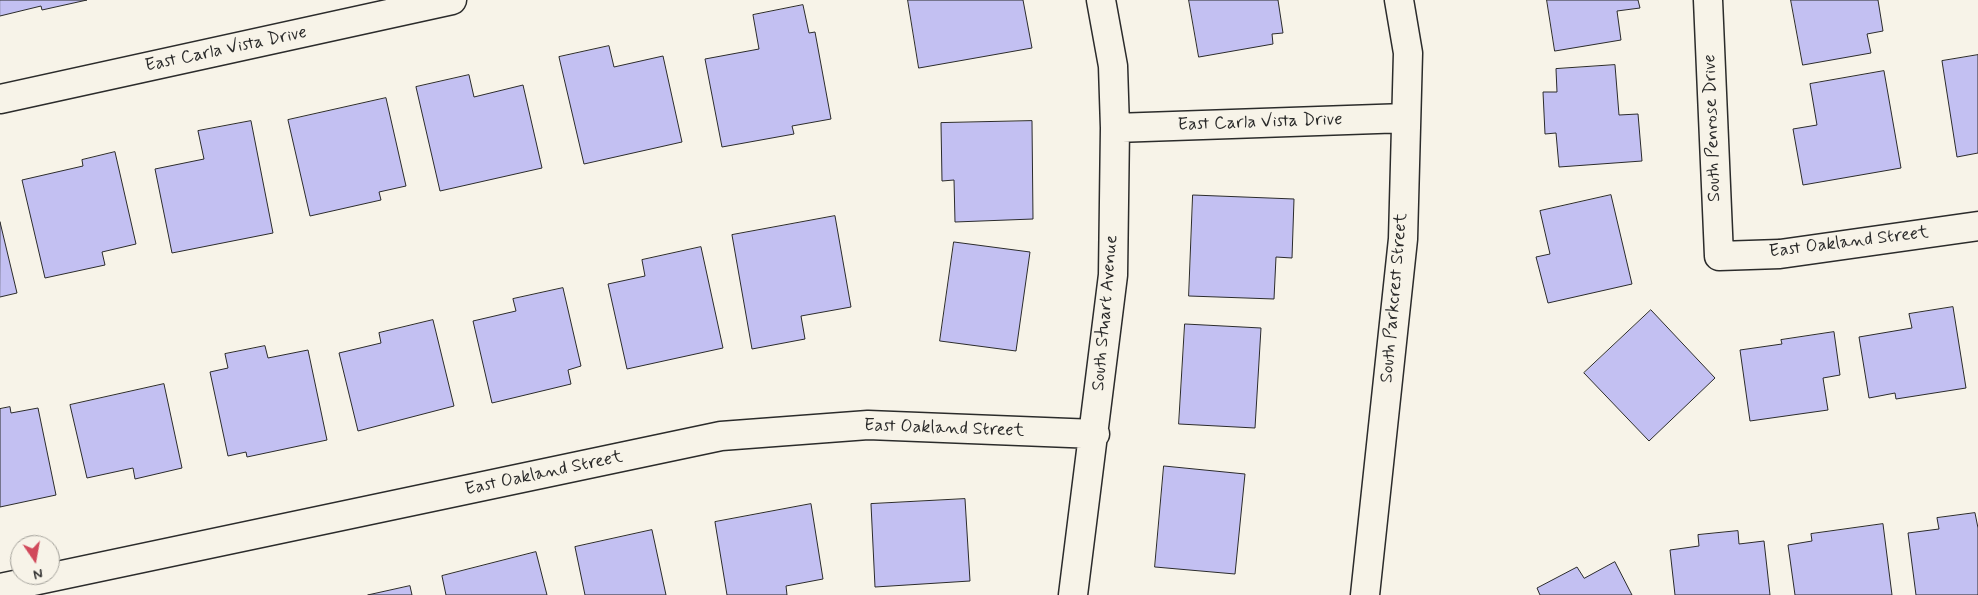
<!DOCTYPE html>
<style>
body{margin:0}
#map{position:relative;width:1978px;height:595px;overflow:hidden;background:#f7f3e8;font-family:Mynerve,sans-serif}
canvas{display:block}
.north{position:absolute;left:10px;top:535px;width:50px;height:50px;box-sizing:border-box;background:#f7f3e8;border:1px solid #a5a39c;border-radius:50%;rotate:168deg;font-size:14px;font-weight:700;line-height:20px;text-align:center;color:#2b2b2b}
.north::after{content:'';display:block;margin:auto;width:18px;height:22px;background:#d1495b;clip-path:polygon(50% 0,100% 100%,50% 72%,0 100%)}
</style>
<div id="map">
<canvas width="1978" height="595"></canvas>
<div class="north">N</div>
</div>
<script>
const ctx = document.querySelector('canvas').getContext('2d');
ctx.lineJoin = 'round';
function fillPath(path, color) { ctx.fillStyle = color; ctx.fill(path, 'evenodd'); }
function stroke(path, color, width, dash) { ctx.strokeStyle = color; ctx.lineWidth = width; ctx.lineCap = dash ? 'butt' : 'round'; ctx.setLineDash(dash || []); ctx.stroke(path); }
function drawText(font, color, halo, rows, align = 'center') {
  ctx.font = font + ' Mynerve,sans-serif'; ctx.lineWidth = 4; ctx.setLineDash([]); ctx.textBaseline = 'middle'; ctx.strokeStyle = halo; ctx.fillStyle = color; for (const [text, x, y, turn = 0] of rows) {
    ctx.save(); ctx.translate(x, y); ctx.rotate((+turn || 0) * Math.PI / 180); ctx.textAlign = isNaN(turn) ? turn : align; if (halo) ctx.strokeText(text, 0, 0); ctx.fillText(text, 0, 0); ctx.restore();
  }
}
const building = new Path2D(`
 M0 0H87L42 10 41 6 0 16Z
 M908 0H1023L1032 48 919 68Z
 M1189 0H1278L1283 33 1272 34 1273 44 1199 57Z
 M1547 0H1638L1640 8 1617 11 1621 40 1555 51Z
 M1791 0H1878L1883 31 1867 34 1871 53 1803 65Z
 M803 5 809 33 815 32 831 119 792 126 794 134 722 147 705 59 759 49 753 15Z
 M609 46 614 67 663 56 682 142 584 164 559 57Z
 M1978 55V153L1957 157 1942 61Z
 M1615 65 1619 115 1638 114 1642 161 1559 167 1556 133 1545 134 1543 92H1557L1556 69Z
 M1884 71 1901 168 1803 185 1793 129 1817 125 1810 84Z
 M469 75 474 97 523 85 542 168 440 191 416 87Z
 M386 98 406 186 379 192 381 200 310 216 288 120Z
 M251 121 273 233 172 253 155 169 204 159 198 131Z
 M1032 121 1033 219 955 222 954 180 942 181 941 123Z
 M115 152 136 244 102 252 105 265 45 278 22 180 83 166 82 160Z
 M1193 195 1294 199 1292 258 1276 257 1274 299 1189 296Z
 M1611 195 1632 284 1548 303 1536 257 1550 254 1540 211Z
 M835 216 851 307 801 316 805 339 752 349 732 235Z
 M0 222 17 293 0 297Z
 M954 242 1030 252 1016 351 940 341Z
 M701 247 723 348 627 369 608 284 645 276 642 260Z
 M563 288 581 366 568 370 571 384 492 403 473 321 516 311 513 299Z
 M1953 307 1966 388 1896 399 1895 393 1869 398 1859 337 1912 328 1909 314Z
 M1651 310 1715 378 1649 441 1584 373Z
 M433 320 454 406 358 431 339 353 381 343 379 333Z
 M1185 324 1261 328 1255 428 1179 424Z
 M1834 332 1840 375 1823 378 1828 410 1750 421 1740 350 1782 344 1781 340Z
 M265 346 268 358 308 350 327 440 247 457 246 452 228 456 210 372 228 368 225 354Z
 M164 384 182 468 135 479 133 468 87 478 70 405Z
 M10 407 11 413 38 408 56 495 0 507V409Z
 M1164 466 1245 474 1235 574 1155 567Z
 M965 499 970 581 875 587 871 504Z
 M811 504 823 579 786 586 787 595H727L715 522Z
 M1975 513 1978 528V595H1916L1908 533 1939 529 1937 518Z
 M1883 524 1892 595H1795L1788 545 1812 541 1811 534Z
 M652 530 666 595H585L575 547Z
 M1738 531 1739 544 1764 541 1770 595H1675L1670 550 1699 546 1698 535Z
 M536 552 547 595H446L442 576Z
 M1615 562 1632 595H1540L1537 588 1577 567 1584 578Z
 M410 586 412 595H368Z`);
fillPath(building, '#c3c0f2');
stroke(building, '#2b2b2b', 1);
const minor = new Path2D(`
 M1708 0 1719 256 1780 254 1978 226
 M0 99 452 0
 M1115 128 1406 118
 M0 588 721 436 868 425 1095 434
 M1073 595 1113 275 1115 128 1113 66 1101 0
 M1365 595 1403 239 1408 53 1399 0`);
stroke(minor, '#2b2b2b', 31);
stroke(minor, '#f7f3e8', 28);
drawText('18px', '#2b2b2b', '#f7f3e8', [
 ["East Carla Vista Drive",226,50,-12],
 ["East Carla Vista Drive",1260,123,-2],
 ["South Penrose Drive",1713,128,-92],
 ["East Oakland Street",1849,243,-7],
 ["South Parkcrest Street",1395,298,-85],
 ["South Stuart Avenue",1106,313,-85],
 ["East Oakland Street",944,429,2],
 ["East Oakland Street",544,474,-12]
]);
</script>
